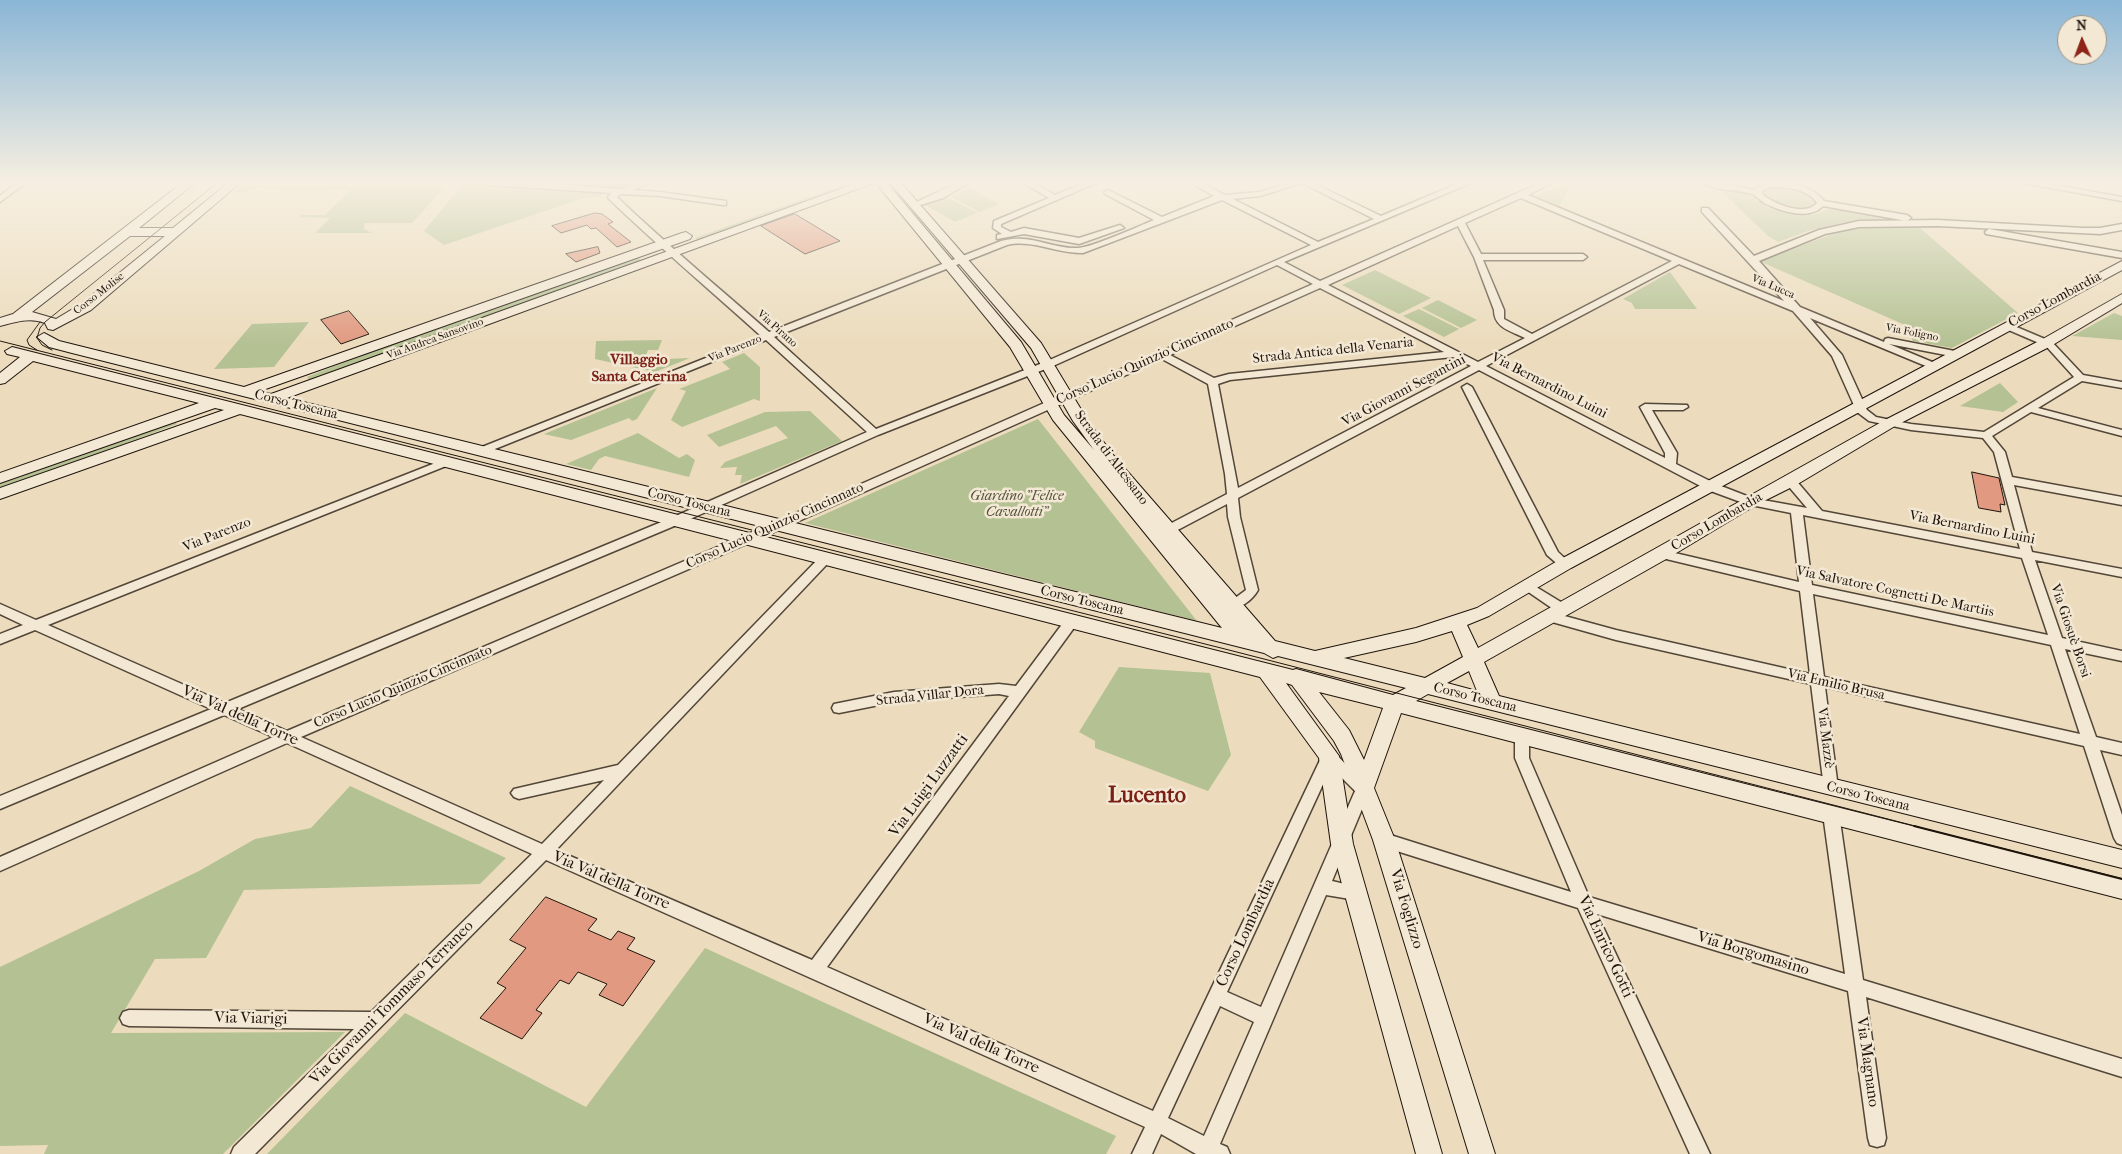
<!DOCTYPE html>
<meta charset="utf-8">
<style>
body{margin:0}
#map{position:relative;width:2122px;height:1154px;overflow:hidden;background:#ecdcbd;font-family:"IM FELL French Canon",serif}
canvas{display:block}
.north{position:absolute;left:2057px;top:15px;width:50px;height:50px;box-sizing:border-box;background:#f3e8d4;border:1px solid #9e9384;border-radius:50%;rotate:358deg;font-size:14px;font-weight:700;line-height:20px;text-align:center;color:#1f140c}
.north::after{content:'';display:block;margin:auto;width:18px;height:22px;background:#8f2418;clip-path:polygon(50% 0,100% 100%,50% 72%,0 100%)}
</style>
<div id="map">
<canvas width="2122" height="1154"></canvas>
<div class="north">N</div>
</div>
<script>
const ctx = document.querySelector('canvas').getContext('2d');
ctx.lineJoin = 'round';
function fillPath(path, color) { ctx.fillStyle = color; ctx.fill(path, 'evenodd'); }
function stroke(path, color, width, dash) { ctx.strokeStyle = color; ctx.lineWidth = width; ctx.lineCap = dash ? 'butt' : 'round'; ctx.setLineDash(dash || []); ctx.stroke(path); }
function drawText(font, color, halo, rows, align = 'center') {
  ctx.font = font + ' "IM FELL French Canon",serif'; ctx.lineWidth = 5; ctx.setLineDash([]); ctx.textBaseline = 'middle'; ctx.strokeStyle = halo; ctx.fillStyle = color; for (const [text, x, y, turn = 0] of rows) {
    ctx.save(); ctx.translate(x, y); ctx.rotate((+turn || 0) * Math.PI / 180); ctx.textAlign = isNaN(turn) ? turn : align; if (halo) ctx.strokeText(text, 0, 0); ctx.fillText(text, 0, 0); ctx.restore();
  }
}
fillPath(new Path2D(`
 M464 183 601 192 602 197 581 199 444 245 424 231Z
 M517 183H641L618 191Z
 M845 184 848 186 699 241 695 238Z
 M1561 185 1570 188 1559 206 1535 196Z
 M242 186H446L412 223H365L364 229 372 233H315L330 218 300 217 302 215H325L350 190 281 191 283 189 253 188 247 192H234Z
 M970 188 999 204 979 212 950 196Z
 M1773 188C1788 188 1808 187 1813 204 1797 213 1777 207 1764 195V191Z
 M1720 190 1748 194 1768 208 1799 215H1814L1831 208 1897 220 1847 222 1808 231 1778 242 1768 236Z
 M947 197 977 213 955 222 925 205Z
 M1875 227H1919L2018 313 1952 348 1913 341 1905 325 1759 261 1841 231Z
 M638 258 642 261 309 380 307 377 378 349Z
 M1375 270 1431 298 1399 314 1342 285Z
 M1670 272 1697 309H1635L1632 303 1623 299Z
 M1438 300 1477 320 1461 328 1422 308Z
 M1419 309 1459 329 1444 337 1403 316Z
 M2114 313 2122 316V340L2072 336Z
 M309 322 274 367 214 369 252 324Z
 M662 340 658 350H648L644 360 690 358 655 372 595 359 596 341Z
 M744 353 760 367V401L754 399 682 427 671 420 686 391 679 389 730 369 722 362Z
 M2000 383 2018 402 2003 412 1960 406Z
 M657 388 637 419 632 421 629 418 571 440 544 434Z
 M810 411 842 441 740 484 742 475H735L737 467 720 468 725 462 788 438 776 426 719 447 707 435 765 412Z
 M1038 419 1197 621 805 523Z
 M175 422 177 424 0 490V484Z
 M638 433 679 458 687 454 695 460 689 477 605 456 599 459 591 470 566 464Z
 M1119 667 1210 673 1231 755 1208 791 1095 748V741L1079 732Z
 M350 786 506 858 480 884 244 890 206 958 155 959 111 1033 345 1032 223 1154H44L48 1145 0 1146V967L199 871 255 839 311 828Z
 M705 948 1116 1136 1106 1154H267L405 1013 586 1107Z`), '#b4c193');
const building = new Path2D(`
 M595 213 602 214 613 222 608 224 631 242 617 247 596 228 591 229 587 225 561 233 552 226Z
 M795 214 840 241 805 254 761 226Z
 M598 247 600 253 576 262 566 254Z
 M349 311 369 334 341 344 321 320Z
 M1972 472 1999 478 2005 505 2000 504 2001 512 1979 508Z
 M546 897 597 919 588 930 611 940 618 931 635 938 627 949 655 961 623 1006 599 995 607 984 578 972 569 984 560 980 536 1010 542 1013 522 1039 480 1018 506 988 497 983 526 948 510 940Z`);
fillPath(building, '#e19a81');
stroke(building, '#1f140c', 1);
const street = new Path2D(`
 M16 183H26L0 202V196Z
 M486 183H534L620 189 636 183H649L633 190 660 192 726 201V205H723L660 196 621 194 617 197C666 244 718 287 769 332L1001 241C1033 233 1049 249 1078 248 1093 247 1137 227 1154 220L1105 194 1104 192 1108 190 1162 217 1214 196 1191 183H1202L1225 195 1259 192 1288 183H1302L1260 196 1233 199 1318 242 1374 219 1302 183H1313L1381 216 1459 183H1471L1284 262 1320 281 1540 183H1552L1528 195 1784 301 1702 212V208H1708L1754 256 1819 230 1859 221 1938 220 2083 228H2100L2122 224V230L2100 234 1938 226 1859 227 1825 234 1759 261 1800 307 1884 342 1885 339 1888 338 1960 352V356L1956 357 1889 344 1937 364V368L1933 369 1810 318 1842 355 1867 410 1876 417 1911 424 1984 432 2074 377 2046 346 2004 328 2002 326 2007 323 2052 342 2083 375 2122 382V388L2082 381 2038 408 2122 430V436L2031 412 1992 436 2005 452 2012 477 2122 497V505L2014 485 2032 552 2122 569V577L2035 560 2062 638 2122 651V661L2065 649 2096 737 2122 743V755L2100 750 2122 815V845L2117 843 2114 838 2084 746 1825 687 1838 788 1836 792 1831 794 1826 792 1824 788 1811 684 1616 640 1545 620 1544 617 1550 612 1616 630 1810 674 1800 591 1662 558 1656 554 1662 550 1799 582 1791 513 1746 504 1708 490 1479 370 1238 498 1240 517 1258 590C1253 599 1240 611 1228 607L1227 604 1246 590 1228 517 1227 504 1172 533 1168 534 1162 530 1164 527 1227 494 1225 474 1208 384 1162 359 772 533 301 737 542 844 604 780 519 799 514 797 511 793 514 789 618 765 822 555H830L832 558 830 561 556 850 812 960 1009 696 999 694 894 702 839 713 834 712 832 708 834 704 894 692 999 684 1016 686 1066 619H1076L1078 622 1076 625 827 967 1153 1111 1322 756 1324 752 1329 750 1334 752 1370 790 1332 881 1362 888 1364 893 1362 898 1356 900 1326 895 1220 1144 1227 1147 1230 1154H1196L1161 1134 1152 1154H1132L1145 1127 546 860 255 1154H231L234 1147 354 1029 129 1026 123 1024 120 1018 123 1012 129 1010 371 1012 532 854 287 743 0 871V857L273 737 224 715 0 809V796L211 709 35 630 0 644V634L23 625 0 614V604L36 620 443 460H451L453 462 451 464 48 625 225 703 671 518 867 432 766 340 485 453H477L475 451 477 449 761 336C710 290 658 246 609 199L608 197 611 193 490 185ZM1521 198 1672 261 1532 334 1504 319V310L1483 260H1583L1587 257 1583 254H1481L1465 223ZM1222 200 1311 245 1045 362 876 429 774 337 1007 245C1033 239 1057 254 1083 253ZM1458 226 1474 257 1494 310C1494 328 1511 331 1525 338L1478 362 1328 285ZM1679 264 1793 311 1832 356 1857 412 1869 421 1911 430 1983 438 1994 452 2020 549 1822 511 1794 478 1790 477 1784 481 1807 508 1752 498 1716 484 1676 464 1677 453 1652 410H1683L1688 407 1687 405 1645 404 1640 407 1665 453V458L1486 366ZM1277 265 1313 284 764 527 287 731 238 709 679 524 878 435 1053 366ZM1320 288 1444 352 1229 374 1214 378 1170 355ZM1453 357 1471 366 1238 488 1218 384 1230 380ZM1803 515 2022 558 2048 635 1812 585ZM1813 594 2051 645 2080 734 1824 677ZM1331 767 1355 791 1261 1007 1227 992ZM1220 1006 1254 1022 1204 1136 1168 1118Z
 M957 183H968L943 198 914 207 910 205Z
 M1023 183H1034L1055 195 1084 183H1096L1001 224V227L1011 232 1024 228 1079 238 1120 225 1124 228 1079 244 1024 234 997 239V235L1002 234 993 228 994 221 1049 198Z
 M1702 183H1721L1754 190C1771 176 1811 183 1824 201L1907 215 1911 218 1907 221 1823 206C1809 221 1780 211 1764 203 1760 200 1756 196 1752 194 1736 189 1716 191 1702 183ZM1770 187C1786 187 1807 188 1817 203 1804 217 1775 204 1763 195L1762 191Z
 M2023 183H2044L2122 197V201Z
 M1989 229 2122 252V258L1986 234 1985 232Z
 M1467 384 1472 387 1558 552 1571 564 1569 567H1561L1547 555 1462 387Z
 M1528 582 1569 607 1570 610 1569 613H1559L1524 589 1522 586 1524 583Z
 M1522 730 1527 732 1529 736V758L1589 897 1845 974 1823 814 1826 810 1831 808 1836 810 1839 814 1863 980 2122 1059V1077L1866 997 1886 1138 1884 1145 1877 1147 1870 1145 1868 1138 1848 991 1597 914 1710 1154H1690L1578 908 1384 847 1379 845 1376 840 1379 835 1384 833 1571 892 1515 758V736L1517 732Z`);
const secondary = new Path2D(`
 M182 183H195L139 228H173L228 183H240L91 310 53 330 48 329 45 323C30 317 15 322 0 326V318L13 314ZM130 236H165L81 304 56 319 32 312Z
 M857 183H874L287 398 1222 628 1053 420 1010 347 876 183H887L1021 342 1064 415 1094 450 1073 421 1031 348 890 183H901L1041 343 1088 421 1114 456 1275 641 1315 651 1416 628 1477 608 1559 560 2122 261V270L1571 568 1489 616 1467 625 1478 648 1885 420 2041 340 2122 294V303L2051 346 1895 426 1796 485 1756 505 1668 558 1484 662 1499 696 2122 850V868L1428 694 1416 701 2122 879V899L1401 713 1374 788 1395 840 1495 1154H1469L1373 840 1341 754 1334 741 1292 685 1286 683 1339 756 1353 844 1442 1154H1416L1331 844 1319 758 1260 677 240 414 0 499V488L224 410 215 408 0 483V473L199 403 33 361 5 383 0 384V373L20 357 7 354 5 351 12 347 1293 670 1296 669 1393 695 1406 688 1278 656 1273 658 1264 653 72 353 49 347 37 337 44 333 59 341 244 387 682 233 686 232 692 236 690 239 260 391 271 394ZM1452 631 1463 657 1425 678 1344 658 1416 642ZM1469 671 1477 691 1447 683ZM1319 692 1383 708 1364 760 1349 730Z`);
stroke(street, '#524638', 3);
stroke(secondary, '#1f140c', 2);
fillPath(street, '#f3e8d4');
fillPath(secondary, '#f3e8d4');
stroke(new Path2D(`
 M0 341 1225 649 1919 827
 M37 350 29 345 27 340 40 322
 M52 350 42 345 37 338 40 328 45 322 217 183`), '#1f140c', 1);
stroke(new Path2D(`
 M1914 826 2122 879`), '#1f140c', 2);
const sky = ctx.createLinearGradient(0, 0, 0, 345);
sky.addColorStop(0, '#8ab6d6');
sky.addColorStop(0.53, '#f6efe1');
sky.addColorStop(1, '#f6efe100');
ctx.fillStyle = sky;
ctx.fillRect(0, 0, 2122, 345);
drawText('11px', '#1f140c', '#f3e8d4', [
 ["Via Lucca",1773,287,23],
 ["Corso Molise",99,294,-38],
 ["Via Pirano",777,329,42],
 ["Via Foligno",1912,333,11],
 ["Via Andrea Sansovino",435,339,-20],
 ["Via Parenzo",735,349,-22]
]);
drawText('14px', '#1f140c', '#f3e8d4', [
 ["Corso Lombardia",2055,300,-28],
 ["Strada Antica della Venaria",1333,351,-6],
 ["Corso Lucio Quinzio Cincinnato",1145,362,-24],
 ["Via Bernardino Luini",1549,386,27],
 ["Via Giovanni Segantini",1404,391,-28],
 ["Corso Toscana",296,405,14],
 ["Strada di Altessano",1111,458,53],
 ["Corso Toscana",689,503,14],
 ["Corso Lombardia",1717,522,-30],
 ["Corso Lucio Quinzio Cincinnato",775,526,-24],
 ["Via Bernardino Luini",1972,528,11],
 ["Via Parenzo",217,535,-22],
 ["Via Salvatore Cognetti De Martiis",1895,592,12],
 ["Corso Toscana",1082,601,14],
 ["Via Giosuè Borsi",2070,631,71],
 ["Via Emilio Brusa",1836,685,13],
 ["Corso Lucio Quinzio Cincinnato",403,687,-23],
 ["Strada Villar Dora",930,696,-6],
 ["Corso Toscana",1475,698,14],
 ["Via Mazzè",1825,738,83],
 ["Corso Toscana",1868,797,14]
]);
drawText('italic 14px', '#53513b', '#f3e8d4', [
 ["Giardino \"Felice",1017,497],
 ["Cavallotti\"",1017,513]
]);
drawText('bold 15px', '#7a1f14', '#f3e8d4', [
 ["Villaggio",639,360],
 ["Santa Caterina",639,377]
]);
drawText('16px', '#1f140c', '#f3e8d4', [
 ["Via Val della Torre",240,716,24],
 ["Via Luigi Luzzatti",929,786,-54],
 ["Via Val della Torre",611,881,23],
 ["Via Foglizzo",1406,909,73],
 ["Corso Lombardia",1246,933,-65],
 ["Via Enrico Gotti",1605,947,65],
 ["Via Borgomasino",1753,954,17],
 ["Via Giovanni Tommaso Terraneo",392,1003,-45],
 ["Via Viarigi",251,1019,1],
 ["Via Val della Torre",981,1044,24],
 ["Via Magnano",1867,1062,82]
]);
drawText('bold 22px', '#7a1f14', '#f3e8d4', [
 ["Lucento",1147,797]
]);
</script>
